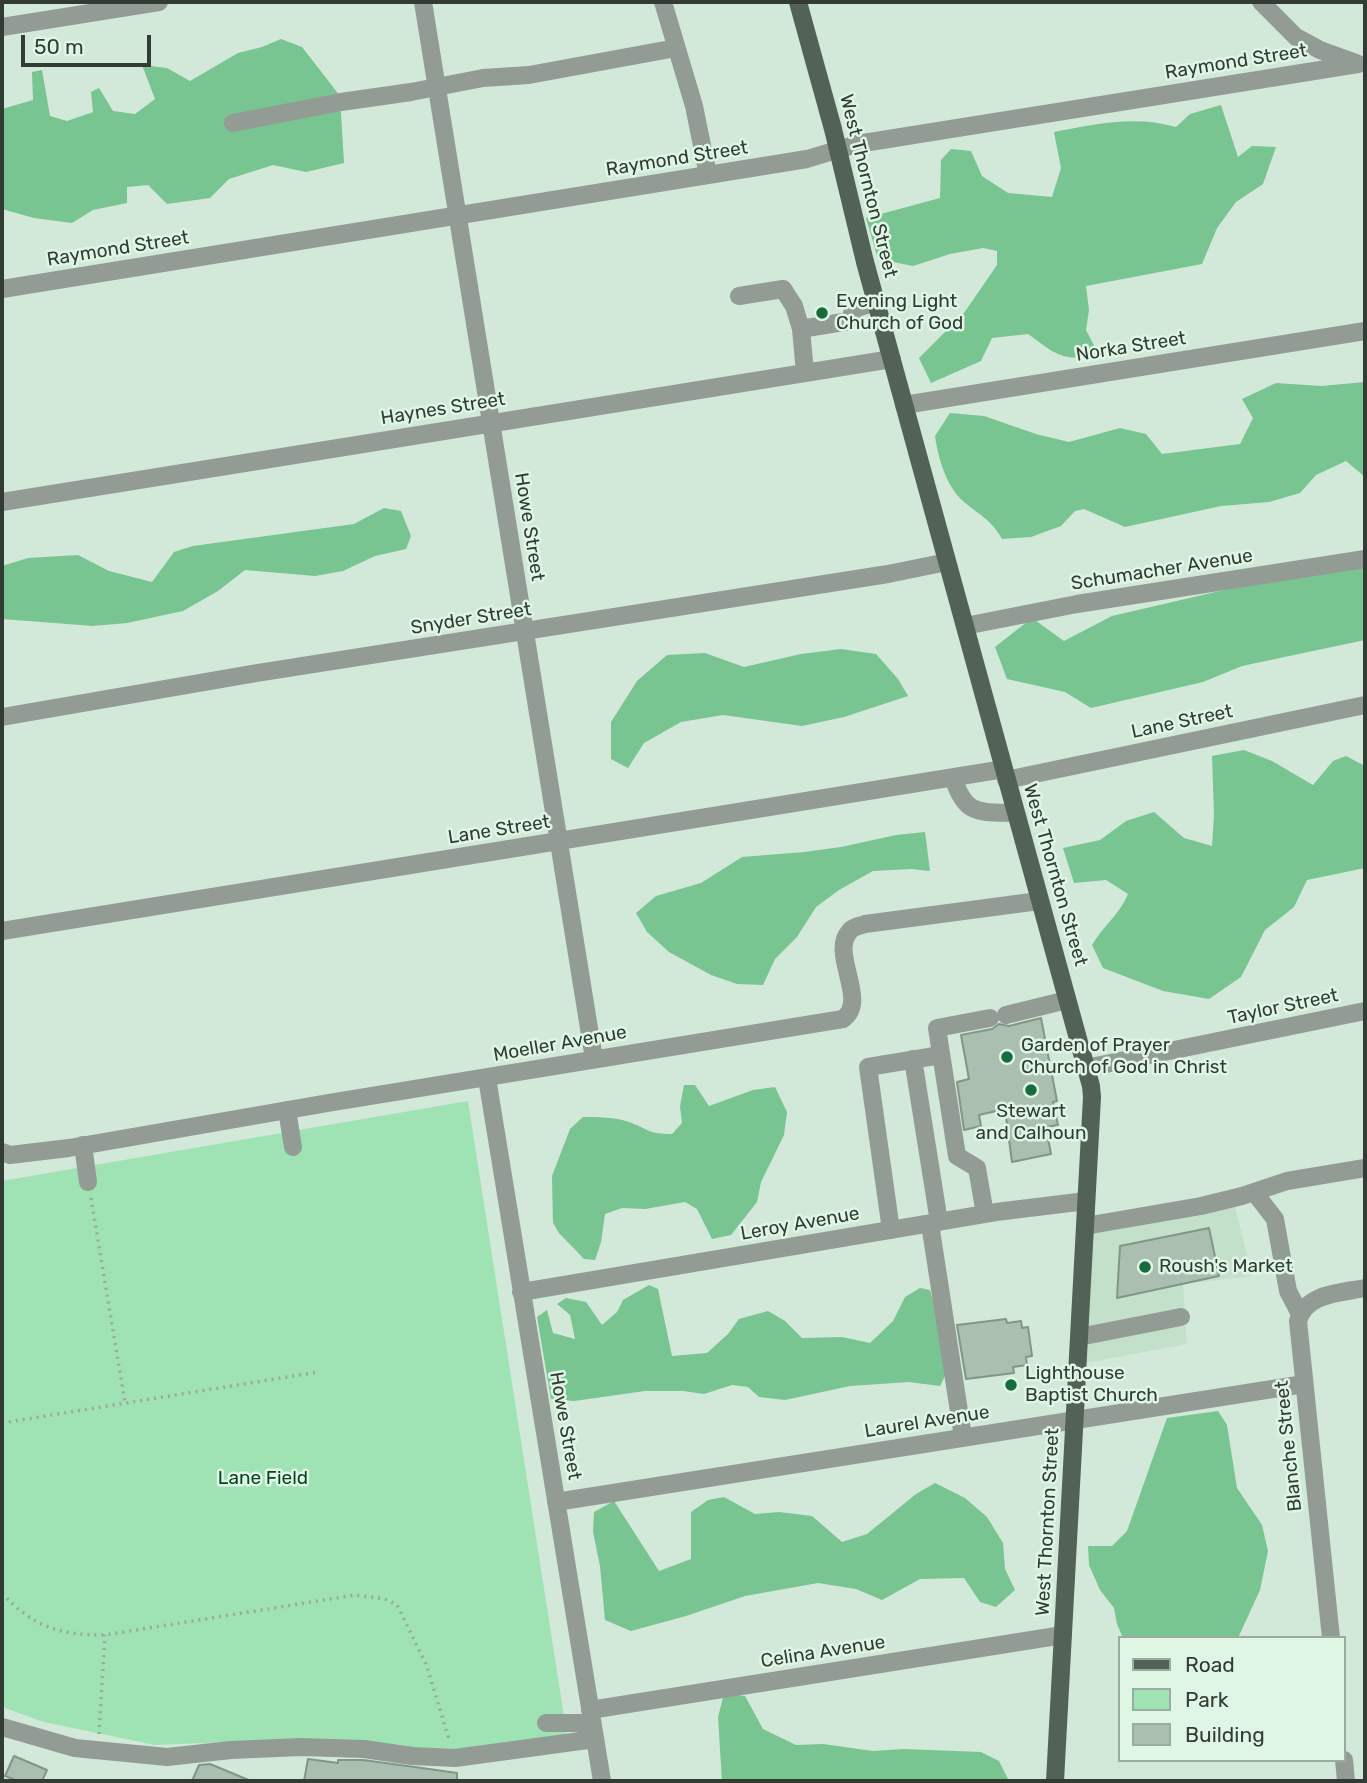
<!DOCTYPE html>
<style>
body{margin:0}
#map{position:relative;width:1367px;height:1783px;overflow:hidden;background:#d2e8d8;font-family:Rubik,sans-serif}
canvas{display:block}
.frame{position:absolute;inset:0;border:4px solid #333b35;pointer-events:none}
.legend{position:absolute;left:1118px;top:1636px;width:228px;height:126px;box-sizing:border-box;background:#dff6e5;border:2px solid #9aab9f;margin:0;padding:9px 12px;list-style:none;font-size:21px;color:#333b35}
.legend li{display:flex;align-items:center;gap:14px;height:35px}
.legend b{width:35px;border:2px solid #9aab9f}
.scale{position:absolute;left:21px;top:35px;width:130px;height:32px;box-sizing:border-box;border:4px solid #333b35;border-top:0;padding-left:9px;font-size:21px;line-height:24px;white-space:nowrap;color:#333b35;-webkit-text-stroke:5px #dff6e5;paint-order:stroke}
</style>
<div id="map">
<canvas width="1367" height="1783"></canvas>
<div class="frame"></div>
<ul class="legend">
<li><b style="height:9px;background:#526256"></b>Road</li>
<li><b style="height:19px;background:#9fe2b4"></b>Park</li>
<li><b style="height:19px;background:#aabfb0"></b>Building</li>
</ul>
<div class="scale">50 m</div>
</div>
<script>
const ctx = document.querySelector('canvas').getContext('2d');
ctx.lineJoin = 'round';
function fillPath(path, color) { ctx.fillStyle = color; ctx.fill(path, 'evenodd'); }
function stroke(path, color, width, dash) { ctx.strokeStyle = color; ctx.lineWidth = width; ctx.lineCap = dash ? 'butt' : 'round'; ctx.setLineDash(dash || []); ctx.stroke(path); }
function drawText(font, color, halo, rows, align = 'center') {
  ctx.font = font + ' Rubik,sans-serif'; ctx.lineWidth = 5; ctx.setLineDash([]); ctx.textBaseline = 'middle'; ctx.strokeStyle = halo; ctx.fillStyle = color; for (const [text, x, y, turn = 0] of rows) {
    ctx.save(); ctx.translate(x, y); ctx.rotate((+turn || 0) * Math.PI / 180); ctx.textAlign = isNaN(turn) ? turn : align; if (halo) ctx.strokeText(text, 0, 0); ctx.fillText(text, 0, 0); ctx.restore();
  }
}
fillPath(new Path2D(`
 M1234 1202 1252 1276 1183 1284 1187 1344 1085 1363 1088 1228Z`), '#c3e0cb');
fillPath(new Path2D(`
 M468 1101 567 1736 451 1754 306 1739 155 1745 44 1722 2 1707V1181Z`), '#9fe2b4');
fillPath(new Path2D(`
 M281 39 302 47 340 96 344 163 306 172 273 165 229 179 210 198 167 204 148 185 127 187V203L93 210 72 223 34 218 2 209V109L33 100 32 72 42 70 50 116 67 121 93 112 91 92 99 88 113 111 135 114 155 99 142 65 167 68 190 81 238 53 262 47Z
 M1221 105 1238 157 1252 146 1276 147 1263 184 1236 202 1217 228 1202 264 1086 286 1089 310 1086 330 1099 355C1062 362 1057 355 1028 334L992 338 981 361 931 383 919 358 964 313 997 265V251L983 248 950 254 913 266 878 259 866 218 940 198 941 160 951 149 971 151 982 176 1008 193 1052 197 1061 168 1054 132C1095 124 1135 115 1176 127L1190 114Z
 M1365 382V477L1346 461 1316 475 1300 493 1269 502 1221 506 1125 527 1084 509 1075 511 1061 526 1031 537 1002 539C990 518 980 516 963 501 946 486 938 457 935 436L950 413 984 416 1036 434 1069 442 1120 428 1146 434 1162 454 1240 444 1253 418 1242 399 1276 383 1321 386Z
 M384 508 401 511 411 536 406 549 375 556 343 571 315 576 245 570 218 591 183 611 127 623 93 626 2 619V566L28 558 78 555 109 571 152 582 174 552 193 546 354 524Z
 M1365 567V640L1242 666 1203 682 1091 708 1065 692 1007 679 995 647 1032 618 1064 641 1112 616 1237 587Z
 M841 649 876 654 898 679 908 696 844 717 802 726 723 715 681 722 644 743 628 768 611 759V722L637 681 667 655 705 653 744 667 801 654Z
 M1244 750 1272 761 1313 785 1333 761 1346 756 1365 766V868L1307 880 1294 907 1265 930 1241 977 1209 999 1163 991 1103 968 1092 945C1103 926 1120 914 1128 894L1106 880 1074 883 1063 848 1100 840 1126 821 1154 812 1184 838 1212 846 1214 815 1212 756Z
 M925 832 930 871 911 869 873 871 839 890 816 907 797 937 775 959 763 985 737 984 711 975 669 952 647 932 636 913 656 896 701 883 742 857 804 852 841 847 896 835Z
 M684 1085H695L709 1106 753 1090 775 1087 787 1112 784 1135 761 1182 757 1202 731 1235 712 1239 697 1209 685 1202 645 1209 622 1208 605 1214 601 1242 595 1260 584 1259 559 1233 553 1223 552 1176 570 1129 583 1117C598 1117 614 1117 629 1122 650 1130 648 1134 672 1134L682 1123 680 1106Z
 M649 1285 658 1289 672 1356 707 1353 728 1334 739 1319 768 1311 785 1321 802 1338 842 1337 870 1343 893 1321 905 1297 920 1288 930 1290 942 1331 947 1372 940 1386 909 1382 850 1386 785 1400 759 1397 748 1387 732 1385 704 1394 683 1391H645L574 1401 551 1399 537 1317 547 1310 553 1333 575 1339 570 1315 557 1304 566 1298 586 1302 602 1325 617 1312 623 1300Z
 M1218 1411 1227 1425 1237 1488 1262 1525 1268 1551 1260 1590 1238 1638H1123L1117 1624 1114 1608 1100 1590 1089 1565 1088 1546H1112L1127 1531 1167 1418Z
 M935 1483 965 1498 987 1517 1003 1543 1005 1569 1015 1590 996 1607 980 1602 964 1578 920 1579 882 1600 856 1589 818 1583 745 1596 686 1616 631 1631 605 1620 600 1566 593 1532 594 1512 614 1501 659 1571 691 1559V1512L708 1500 724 1497 755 1514 779 1512 812 1516 842 1542 867 1534 916 1494Z
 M724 1694 745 1696 763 1729 796 1745 823 1744 873 1751 903 1749 981 1752 999 1761 1009 1781H722L718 1717Z`), '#78c591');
const building = new Path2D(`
 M1041 1018 1057 1101 1053 1102 1058 1125 1046 1127 1051 1154 1012 1162 1005 1109 979 1115 981 1126 964 1130 957 1082 969 1079 961 1035 992 1029 999 1024 1009 1026Z
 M1209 1228 1219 1276 1117 1298 1120 1246Z
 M1006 1319 1007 1323 1021 1321 1022 1328 1028 1327 1032 1356 1026 1357 1027 1365 1013 1367 1014 1373 966 1379 957 1325Z
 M14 1756 47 1770 42 1781H18L5 1776Z
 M308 1759 338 1763V1760H363L422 1768 457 1773V1781H304Z
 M210 1764 251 1781H192L199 1765Z`);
fillPath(building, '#aabfb0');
stroke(building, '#829687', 2);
stroke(new Path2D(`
 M91 1198 125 1403
 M2 1423 318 1372
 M2 1593C33 1627 59 1635 105 1635L355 1595 385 1599 397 1605 426 1664 450 1742
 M99 1734 105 1635`), '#99aa9d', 3.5, [2, 5]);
stroke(new Path2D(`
 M423 2 594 1059
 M663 2 694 106 708 175
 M1261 2 1296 37 1320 50 1356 63
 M2 27 159 2
 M233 123 341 102 411 92 483 78 529 75 676 48
 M2 289 807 159 857 144 1358 64
 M739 296 783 289 794 306 801 329 849 321 854 309 876 302
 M801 329 805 373
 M904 405 1365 331
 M2 502 892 359
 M965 626 1077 604 1365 559
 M2 717 257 673 888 574 947 562
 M953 777C965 816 979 812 1015 813
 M1006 780 1365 705
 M2 931 1004 769
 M1006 1015 1067 1000
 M913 1059 939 1222
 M1086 1068 1365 1011
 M487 1078 602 1781
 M287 1110 293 1147
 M83 1145 88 1182
 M2 1152 10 1155 69 1148 328 1103 843 1019C869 1001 830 954 849 932 852 927 860 926 865 924L1039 901
 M1254 1192 1275 1219 1288 1291 1300 1314
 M985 1214 977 1168 957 1156 937 1028 990 1018
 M930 1224 963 1437
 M1085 1226 1201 1206 1242 1196 1287 1181 1365 1168
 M891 1230 868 1067 941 1055
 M521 1292 996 1212 1086 1201
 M1079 1337 1181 1317
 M556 1502 1304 1384
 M1331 1638 1298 1321C1306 1293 1340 1293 1365 1288
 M590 1710 1063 1635
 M546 1723H592
 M2 1727 75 1748 167 1757 231 1750 301 1747 364 1749 412 1756 455 1758 595 1739
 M1344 1760 1346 1781`), '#929c95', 18);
stroke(new Path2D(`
 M798 2 833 129 865 262 1091 1086 1092 1097 1055 1781`), '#526256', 18);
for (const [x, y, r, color] of [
 [822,313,7,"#176b3d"],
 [1007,1057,7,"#176b3d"],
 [1031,1090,7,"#176b3d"],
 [1145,1267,7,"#176b3d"],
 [1011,1385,7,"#176b3d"]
]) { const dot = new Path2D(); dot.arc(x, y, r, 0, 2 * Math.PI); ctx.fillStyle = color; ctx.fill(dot); stroke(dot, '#dff6e5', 2.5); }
drawText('19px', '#333b35', '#dff6e5', [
 ["Raymond Street",1236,62,-9],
 ["Raymond Street",677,159,-9],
 ["West Thornton Street",868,186,76],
 ["Raymond Street",118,249,-9],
 ["Norka Street",1131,347,-9],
 ["Haynes Street",443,409,-9],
 ["Howe Street",529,527,81],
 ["Schumacher Avenue",1162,570,-9],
 ["Snyder Street",471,619,-9],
 ["Lane Street",1182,722,-12],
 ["Lane Street",499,830,-9],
 ["West Thornton Street",1055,875,74],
 ["Taylor Street",1283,1007,-12],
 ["Moeller Avenue",560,1044,-10],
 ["Leroy Avenue",800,1224,-10],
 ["Laurel Avenue",927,1422,-9],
 ["Howe Street",565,1426,80],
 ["Blanche Street",1289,1446,-96],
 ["West Thornton Street",1048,1522,-87],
 ["Celina Avenue",823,1652,-9]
]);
drawText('19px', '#333b35', '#dff6e5', [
 ["Evening Light",836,302],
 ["Church of God",836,324],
 ["Garden of Prayer",1021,1046],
 ["Church of God in Christ",1021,1068],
 ["Stewart",1031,1112,"center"],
 ["and Calhoun",1031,1134,"center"],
 ["Roush's Market",1159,1267],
 ["Lighthouse",1025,1374],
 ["Baptist Church",1025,1396]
], 'left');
drawText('19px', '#064423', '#dff6e5', [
 ["Lane Field",263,1479]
]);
</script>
